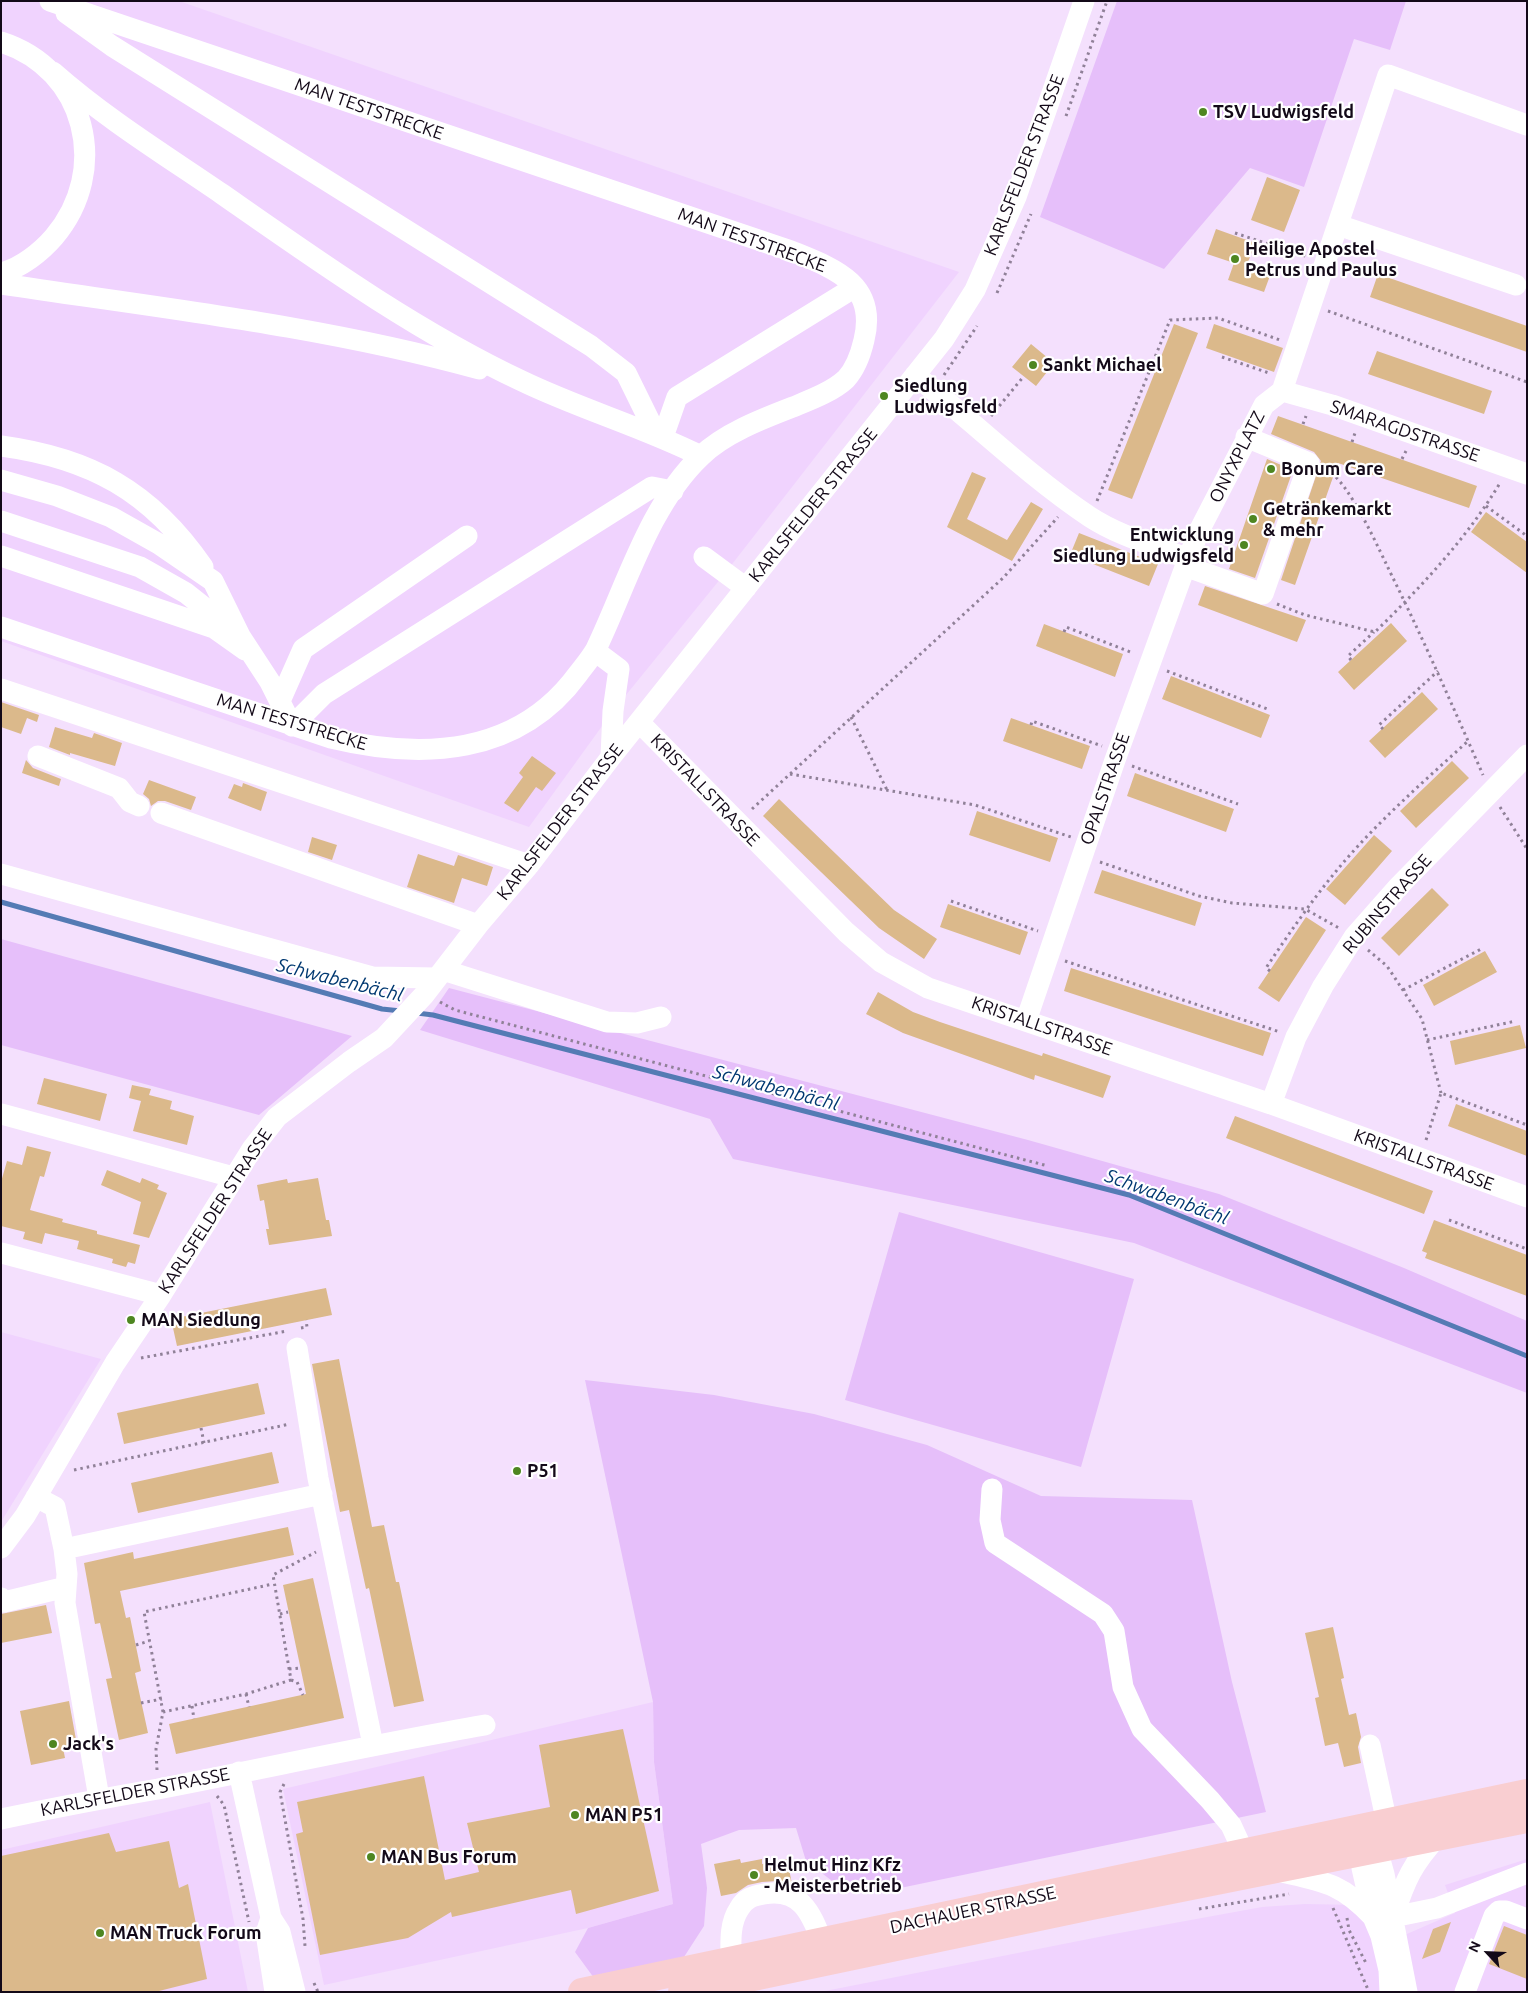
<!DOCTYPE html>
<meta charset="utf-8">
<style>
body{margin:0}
#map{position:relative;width:1528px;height:1993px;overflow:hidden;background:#f4e0fd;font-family:Ubuntu,sans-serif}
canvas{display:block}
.frame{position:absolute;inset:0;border:2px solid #130918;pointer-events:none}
.north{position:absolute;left:1463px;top:1928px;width:50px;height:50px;-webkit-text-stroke:4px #fff;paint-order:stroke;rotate:295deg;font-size:14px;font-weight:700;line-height:20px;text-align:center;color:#130918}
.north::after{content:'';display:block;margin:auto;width:18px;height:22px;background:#130918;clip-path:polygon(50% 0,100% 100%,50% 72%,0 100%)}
</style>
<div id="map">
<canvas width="1528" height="1993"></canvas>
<div class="frame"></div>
<div class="north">N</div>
</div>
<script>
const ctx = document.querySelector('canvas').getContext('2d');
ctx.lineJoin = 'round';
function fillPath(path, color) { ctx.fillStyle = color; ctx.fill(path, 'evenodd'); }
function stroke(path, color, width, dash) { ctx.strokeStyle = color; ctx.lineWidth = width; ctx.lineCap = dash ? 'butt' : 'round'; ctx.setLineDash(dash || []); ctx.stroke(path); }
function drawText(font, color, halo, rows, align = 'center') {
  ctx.font = font + ' Ubuntu,sans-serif'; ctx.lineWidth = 4.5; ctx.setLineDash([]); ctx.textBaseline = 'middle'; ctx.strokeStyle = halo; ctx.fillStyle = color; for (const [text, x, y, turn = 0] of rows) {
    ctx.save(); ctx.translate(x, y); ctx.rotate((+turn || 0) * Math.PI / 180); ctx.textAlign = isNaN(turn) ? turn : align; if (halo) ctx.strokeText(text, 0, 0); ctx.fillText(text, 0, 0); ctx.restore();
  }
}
fillPath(new Path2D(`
 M1 1H179L959 272 726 572 613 711 529 827 1 641Z
 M1 1332 101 1359 1 1522Z
 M653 1702 654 1762 673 1904 588 1928 324 1985 283 1789Z
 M210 1802 248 1992H1V1850Z
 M1527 1859V1992H820L1114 1934 1262 1907 1305 1904 1358 1905 1377 1947 1455 1913 1445 1885Z`), '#f0d3fe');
fillPath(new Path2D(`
 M1117 1H1406L1390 50 1354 39 1304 187 1250 168 1164 269 1040 217Z
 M1 939 352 1036 259 1115 1 1045Z
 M449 988 1028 1140 1219 1194 1404 1268 1527 1321V1393L1134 1243 733 1159 710 1119 420 1030Z
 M899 1212 1134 1279 1081 1467 845 1400Z
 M585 1380 714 1395 814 1414 927 1445 1041 1496 1192 1500 1232 1682 1266 1812 881 1892 840 1887 806 1861 796 1828 739 1830 701 1844 707 1888 704 1926 684 1957 594 1978 575 1952 588 1928 673 1904 654 1762 653 1702Z`), '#e6bffa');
stroke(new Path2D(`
 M1 902 382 1009 401 1011
 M417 1013 433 1015 1129 1195 1527 1356`), '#547bb4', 5);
fillPath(new Path2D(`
 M1267 177 1300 190 1284 232 1251 220Z
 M1216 229 1255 243 1247 265 1271 273 1264 292 1228 280 1234 263 1207 254Z
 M1378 274 1527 326V352L1370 297Z
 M1174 324 1198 333 1132 499 1108 490Z
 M1214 324 1283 348 1274 372 1206 348Z
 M1031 344 1054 363 1036 386 1012 367Z
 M1377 351 1492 391 1484 414 1368 374Z
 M1278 416 1477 486 1469 508 1338 463 1295 585 1281 580 1321 461 1314 452 1271 434Z
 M1267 459 1293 470 1255 578 1229 569Z
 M972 472 986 478 967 519 1007 540 1031 502 1043 509 1012 561 947 527Z
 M1486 512 1527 542V573L1471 532Z
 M1079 533 1158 564 1149 586 1070 555Z
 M1205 586 1306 620 1297 642 1198 605Z
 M1391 623 1407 641 1354 690 1338 672Z
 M1044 624 1123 654 1115 677 1036 646Z
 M1171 676 1270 715 1261 738 1162 699Z
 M1422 692 1438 709 1385 758 1369 741Z
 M1 702 39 715 37 722 27 718 21 734 1 727Z
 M1011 718 1090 746 1082 769 1003 741Z
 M55 727 92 738 94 733 122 743 115 766 70 753V755L49 747Z
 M532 756 556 773 542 791 536 787 518 812 504 803 523 777 519 773Z
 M26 760 33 768 61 779 59 786 22 773Z
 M1452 761 1469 778 1416 828 1400 811Z
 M1135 773 1234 809 1226 832 1127 796Z
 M149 780 196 797 191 810 165 801H158L151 806 149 799 143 794Z
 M243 783 267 792 261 811 228 798 234 784 242 787Z
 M779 799 894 910 937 939 924 959 879 928 763 816Z
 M977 811 1058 838 1050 862 969 835Z
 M1374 835 1392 851 1345 905 1326 889Z
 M312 837 337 845 332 860 308 852Z
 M418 854 454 866 458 855 493 867 487 886 462 878 454 903 407 887Z
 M1102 870 1202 903 1195 926 1094 893Z
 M1432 888 1449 905 1399 956 1381 938Z
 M948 904 1028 932 1020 955 940 927Z
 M1306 917 1326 930 1279 1002 1258 988Z
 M1485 951 1497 972 1434 1006 1423 985Z
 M1071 968 1271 1033 1263 1056 1064 991Z
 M878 992 913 1012 940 1022 1042 1056 1043 1053 1111 1076 1103 1098 1035 1075 1034 1080 903 1033 866 1014Z
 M1520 1025 1526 1048 1455 1065 1450 1041Z
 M44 1078 107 1094 100 1121 37 1104Z
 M132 1085 151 1089 149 1095 172 1101 170 1109 194 1116 187 1145 133 1131 141 1101 129 1098Z
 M1456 1104 1527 1131V1156L1448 1126Z
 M1235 1116 1433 1191 1424 1214 1226 1138Z
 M27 1146 51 1152 44 1177 40 1176 30 1210 63 1219 62 1222 97 1231V1234L140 1245 135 1264 128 1262 126 1267 112 1263 113 1259 77 1249 79 1241 45 1233 42 1244 23 1239 25 1232 1 1226V1182L7 1161 22 1165Z
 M107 1170 140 1183 142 1178 159 1185 157 1189 167 1193 149 1238 133 1234 141 1202 101 1185Z
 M318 1178 326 1220H329L332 1236 269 1245 266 1229H269L264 1200 260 1201 257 1185 287 1179 288 1183Z
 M1434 1220 1527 1255V1296L1425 1258 1427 1253 1422 1251Z
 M326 1288 332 1315 177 1346 171 1319Z
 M339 1359 372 1527 384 1525 396 1582H399L424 1701 394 1707 369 1588 366 1589 349 1510 340 1512 312 1364Z
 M258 1383 265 1414 124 1444 117 1413Z
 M272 1452 279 1483 138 1513 131 1483Z
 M288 1527 294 1555 120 1591 126 1618 130 1617 141 1671 135 1673 148 1733 119 1740 106 1679 112 1678 100 1623 95 1624 84 1563 133 1552 134 1559Z
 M313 1578 344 1718 176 1754 169 1724 306 1694 283 1585Z
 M46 1605 52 1633 1 1643V1614Z
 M1333 1627 1344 1678 1341 1679 1349 1715 1356 1713 1361 1737 1358 1747 1361 1763 1344 1767 1338 1743 1325 1746 1315 1698 1319 1697 1305 1633Z
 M69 1701 77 1745 63 1748 65 1758 31 1765 20 1711Z
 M623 1729 659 1891 576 1914 571 1890 452 1917 451 1912 408 1938 320 1955 296 1834 303 1832 297 1802 424 1776 445 1880 479 1872 467 1823 550 1807 539 1745Z
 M109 1833 116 1852 169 1841 179 1888 188 1884 207 1979 155 1992H1V1856Z
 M740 1859 741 1863 762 1859V1864L787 1859 792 1884 778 1881 762 1882 748 1885 736 1893 721 1896 714 1864Z
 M1451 1922 1440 1952 1422 1959 1433 1929Z
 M1504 1926 1527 1935V1979L1489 1964Z`), '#dbb98b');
stroke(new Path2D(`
 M1066 116 1107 1
 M1235 233 1308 257
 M997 293 1031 214
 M1328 311 1527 382
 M1222 357 1269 373
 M944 375 977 326
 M991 416 1024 376
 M1303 424 1306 416
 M1352 442 1355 433
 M1402 459 1406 451
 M1326 469C1350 482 1380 552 1393 578 1425 643 1454 709 1483 775
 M1097 501 1170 320 1218 318 1280 340
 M1486 506 1527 536
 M1277 604 1305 615 1375 632C1421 587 1467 538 1500 483
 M1064 632 1066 627 1133 653
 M1351 660 1348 656 1374 632
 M1167 671 1270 710
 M851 717 887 790
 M1031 725 1032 721 1102 746
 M1383 729 1379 725 1438 671
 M1132 766 1238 804
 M790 774 975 805 1071 837
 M1500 807 1527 849
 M752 809 1003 578 1058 517
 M1100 862 1199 896 1232 903 1305 909 1339 928
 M951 901 1038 931
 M1368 950 1387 966 1422 1019 1441 1093
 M1065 961 1280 1032
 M1270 971 1266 968C1294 926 1323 884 1358 846 1392 809 1431 775 1468 741
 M1403 990 1483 948
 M440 1002 455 1010 1048 1166
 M1427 1040 1516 1021
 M1426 1140 1441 1093 1527 1125
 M1449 1220 1527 1249
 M301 1328 307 1327 306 1320
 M141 1358 287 1331
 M201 1428 204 1443
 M74 1470 290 1424
 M280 1614 288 1612
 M136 1645 149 1641
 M289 1669 300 1668
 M291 1680 297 1682 303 1695
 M246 1694 249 1707
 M141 1703 162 1699
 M192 1706 194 1719
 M163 1712 144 1612 273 1584
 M157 1770 156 1749 163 1712 246 1694 291 1680 273 1575 316 1552
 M284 1784 280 1792 303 1919 305 1946
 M217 1796 224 1805 249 1922
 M1333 1908 1369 1992
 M1199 1909 1289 1894
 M1347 1918 1349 1930 1367 1965
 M314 1983 318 1992`), '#908198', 3, [2.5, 4]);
stroke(new Path2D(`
 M66 13 112 46 591 346 626 373 656 434
 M1 42C86 69 111 170 54 237 41 252 21 268 1 273
 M53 72C105 118 165 155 222 194 318 261 416 331 522 381 580 409 643 427 701 456
 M1338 225 1516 285
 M1 284C161 308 323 326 479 369
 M915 375C972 421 1030 477 1090 517 1119 536 1156 546 1188 559
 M1282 391 1388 75 1527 125
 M1282 391 1332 405 1527 474
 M663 437 677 397 855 287
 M1 446C90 458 151 491 203 567
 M1 480 57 496 111 517 159 544 213 581 240 636 270 682 292 726 324 694 652 487 673 491
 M1 521 140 567 186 593 230 628
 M1 556 214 628 245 650
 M704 557 746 588
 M1185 566 1263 594 1309 463 1246 437
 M1 627 331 738C422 760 518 756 578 674 584 666 591 658 596 649 626 587 649 505 701 456 725 433 762 419 793 407 810 400 832 392 846 379 856 368 861 353 864 340 878 283 833 268 791 251L50 1
 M595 651 619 669 613 711 611 757
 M1 689 529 865
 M280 701 303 649 467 536
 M639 722 846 932 881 962 928 988 1271 1104 1527 1197
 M38 756 119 788 130 802 139 806
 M161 813 478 925
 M1 874 373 977 437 978
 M443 970 607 1022 637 1023 661 1017
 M1026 1021 1115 760 1188 559 1199 531 1264 405 1282 391
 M1271 1104 1296 1037 1323 986 1354 937 1399 886 1527 755
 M1 1114 233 1177
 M1 1253 161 1295
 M297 1348 318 1478 373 1745
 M992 1489 990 1520 995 1543 1103 1614 1114 1631 1123 1687 1142 1729 1210 1800 1231 1825 1244 1853
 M36 1497 55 1507 64 1549
 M1 1548 25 1516 115 1363 161 1295 252 1149 277 1117 349 1062 384 1038 424 995 478 925 529 865 611 757 944 339 975 290 1016 197 1084 1
 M1 1598 4 1602 66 1587
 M1370 1745 1387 1823
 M239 1772 271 1918 280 1932 295 1992
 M99 1798 65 1603 67 1574 64 1549 322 1494
 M1 1819C53 1808 105 1798 158 1789 267 1768 375 1744 485 1725
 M1370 1836 1377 1849 1384 1874 1407 1992
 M1364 1837 1362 1868 1373 1917 1381 1936 1389 1970 1390 1992
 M1277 1871C1321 1881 1341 1882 1373 1917
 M1394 1915C1405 1880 1413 1863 1438 1836
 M1393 1917 1437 1908 1527 1873
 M271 1918 266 1933 275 1992
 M731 1961C731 1944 729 1924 739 1909 745 1898 753 1896 764 1894 800 1888 811 1912 822 1942
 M1465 1992 1494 1916 1499 1911H1506L1527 1919`), '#fff', 21);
stroke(new Path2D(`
 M582 1992 1527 1793
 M682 1992 1091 1906 1527 1819`), '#f9ced1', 28);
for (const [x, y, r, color] of [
 [1203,112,5,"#4e8621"],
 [1235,259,5,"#4e8621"],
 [1033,365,5,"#4e8621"],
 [884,396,5,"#4e8621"],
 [1271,469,5,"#4e8621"],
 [1253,519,5,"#4e8621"],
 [1244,545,5,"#4e8621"],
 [131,1320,5,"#4e8621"],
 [517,1471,5,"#4e8621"],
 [53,1744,5,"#4e8621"],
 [575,1815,5,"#4e8621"],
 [371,1857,5,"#4e8621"],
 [754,1875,5,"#4e8621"],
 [100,1933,5,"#4e8621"]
]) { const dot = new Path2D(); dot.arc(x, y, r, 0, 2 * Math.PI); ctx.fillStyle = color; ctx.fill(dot); stroke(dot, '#fff', 2); }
drawText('18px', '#130918', '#fff', [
 ["MAN TESTSTRECKE",369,109,19],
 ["KARLSFELDER STRASSE",1024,165,-69],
 ["MAN TESTSTRECKE",752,240,20],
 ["SMARAGDSTRASSE",1405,431,19],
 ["ONYXPLATZ",1237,457,-63],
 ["KARLSFELDER STRASSE",813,505,-51],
 ["MAN TESTSTRECKE",292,722,17],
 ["OPALSTRASSE",1105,789,-71],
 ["KRISTALLSTRASSE",705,790,46],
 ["KARLSFELDER STRASSE",560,822,-52],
 ["RUBINSTRASSE",1387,904,-49],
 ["KRISTALLSTRASSE",1042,1026,19],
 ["KRISTALLSTRASSE",1424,1160,20],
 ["KARLSFELDER STRASSE",215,1211,-57],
 ["KARLSFELDER STRASSE",135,1792,-11],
 ["DACHAUER STRASSE",973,1910,-12]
]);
drawText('bold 18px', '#130918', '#fff', [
 ["TSV Ludwigsfeld",1213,112],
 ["Heilige Apostel",1245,249],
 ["Petrus und Paulus",1245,270],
 ["Sankt Michael",1043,365],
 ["Siedlung",894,386],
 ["Ludwigsfeld",894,407],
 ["Bonum Care",1281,469],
 ["Getränkemarkt",1263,509],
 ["& mehr",1263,530],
 ["Entwicklung",1234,535,"right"],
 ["Siedlung Ludwigsfeld",1234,556,"right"],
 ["MAN Siedlung",141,1320],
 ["P51",527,1471],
 ["Jack's",63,1744],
 ["MAN P51",585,1815],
 ["MAN Bus Forum",381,1857],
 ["Helmut Hinz Kfz",764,1865],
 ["- Meisterbetrieb",764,1886],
 ["MAN Truck Forum",110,1933]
], 'left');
drawText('italic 19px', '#003871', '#fff', [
 ["Schwabenbächl",340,980,14],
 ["Schwabenbächl",776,1088,15],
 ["Schwabenbächl",1167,1197,20]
]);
</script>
